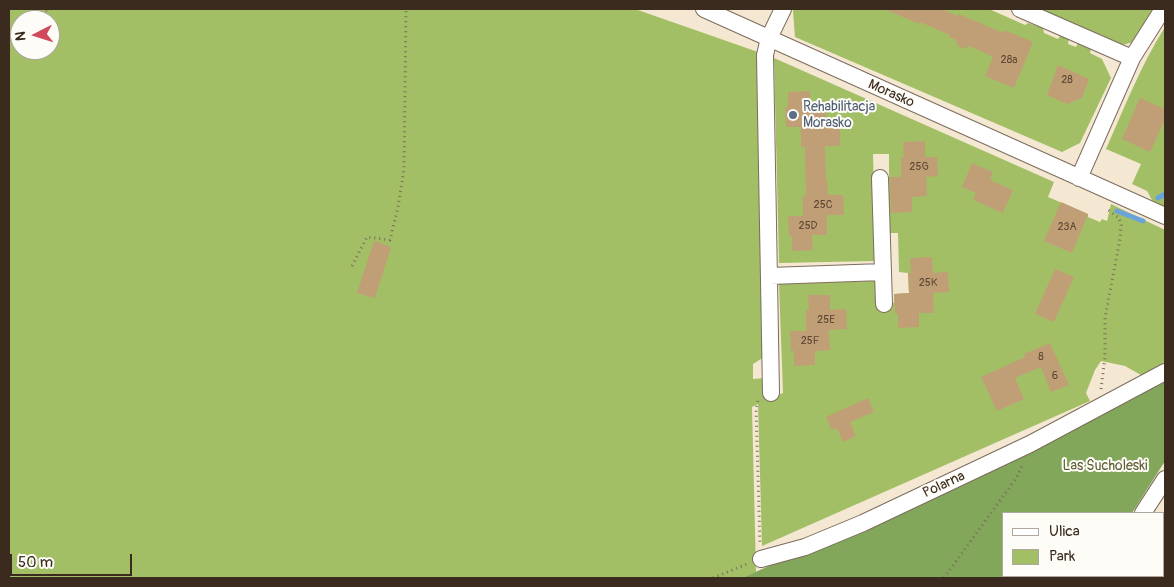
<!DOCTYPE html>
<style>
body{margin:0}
#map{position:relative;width:1174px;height:587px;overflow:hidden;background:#f5e8d2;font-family:Pangolin,sans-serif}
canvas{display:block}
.frame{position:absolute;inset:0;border:10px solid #3b2a1e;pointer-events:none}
.legend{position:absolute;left:1002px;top:512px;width:162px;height:65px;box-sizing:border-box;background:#fdfcf7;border:1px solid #afa8a0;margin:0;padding:6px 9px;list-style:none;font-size:15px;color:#3b2a1e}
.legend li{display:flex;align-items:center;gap:10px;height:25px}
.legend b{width:25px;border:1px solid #afa8a0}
.north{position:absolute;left:10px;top:10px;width:50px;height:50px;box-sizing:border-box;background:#fdfcf7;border:1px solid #afa8a0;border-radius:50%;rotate:265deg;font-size:14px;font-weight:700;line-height:20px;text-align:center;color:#3b2a1e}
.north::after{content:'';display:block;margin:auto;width:18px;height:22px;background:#d1495b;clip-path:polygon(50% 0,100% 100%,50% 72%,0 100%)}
.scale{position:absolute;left:10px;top:554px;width:122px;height:22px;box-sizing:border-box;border:2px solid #3b2a1e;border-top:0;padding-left:6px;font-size:15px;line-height:18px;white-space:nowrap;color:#3b2a1e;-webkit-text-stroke:4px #fdfcf7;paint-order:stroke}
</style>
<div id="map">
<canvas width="1174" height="587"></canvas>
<div class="frame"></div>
<ul class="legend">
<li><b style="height:6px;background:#fff"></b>Ulica</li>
<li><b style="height:14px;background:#a3bf65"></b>Park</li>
</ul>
<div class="north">N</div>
<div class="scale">50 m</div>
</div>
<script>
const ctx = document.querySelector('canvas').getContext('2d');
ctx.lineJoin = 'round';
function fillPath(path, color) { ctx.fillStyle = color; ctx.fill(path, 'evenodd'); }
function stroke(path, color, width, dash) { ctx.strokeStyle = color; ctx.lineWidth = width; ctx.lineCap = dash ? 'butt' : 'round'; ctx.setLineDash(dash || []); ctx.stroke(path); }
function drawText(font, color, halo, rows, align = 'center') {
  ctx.font = font + ' Pangolin,sans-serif'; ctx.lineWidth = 4; ctx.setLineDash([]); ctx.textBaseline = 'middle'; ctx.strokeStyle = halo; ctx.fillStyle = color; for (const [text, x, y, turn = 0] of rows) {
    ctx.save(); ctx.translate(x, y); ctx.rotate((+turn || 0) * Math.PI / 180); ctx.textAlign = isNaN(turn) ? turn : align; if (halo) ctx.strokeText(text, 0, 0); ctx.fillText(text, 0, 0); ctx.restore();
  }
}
fillPath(new Path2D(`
 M9 9H635L758 52 764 357 753 364V379L765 378 766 400 783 393 779 284 876 281 877 304 894 303V294L909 293 908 273 899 272 898 233H889V154H873L876 261 779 263 774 58 1054 182 1048 197 1088 214V217L1100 222 1102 219 1107 221 1111 204 1165 230V364L1141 375 1125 366 1101 361 1095 370 1086 393 1090 401 762 546 758 404 752 407 756 572 742 578H9ZM20 20H50V50H20Z
 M794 9H989L1025 25 1028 23 1043 28 1044 33 1058 39 1060 36 1069 39 1068 44 1076 47 1078 43 1091 49 1090 53 1102 59 1111 78 1080 143 1062 152 795 37 793 11Z
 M1034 9H1157L1134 42 1122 45Z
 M1165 27V207L1153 202 1147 191 1132 184 1141 164 1106 149C1124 108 1141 65 1165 27Z`), '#a3bf65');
fillPath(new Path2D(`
 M1165 382V461L1132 513H1003V576H1093L1091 578H742L1032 449Z`), '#82a65a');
stroke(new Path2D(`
 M1158 198 1165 194
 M1117 211 1143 221`), '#6aa3d9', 5);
fillPath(new Path2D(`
 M884 9H942L958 16 959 14 1003 33 1004 30 1033 42 1014 88 985 76 993 57 970 46 964 49 958 46 956 40 949 37 950 35 920 22 919 24Z
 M1058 65 1089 79 1082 98 1067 104 1047 95Z
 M810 91V106H826V126H840V146H825L826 180H827L828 195H843L844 215H827V235H812L813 250 792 251V236H789L788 216H803V196H806L805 147H801V127H786L785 107H788V92Z
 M1140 98 1165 109V119L1150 152 1122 139Z
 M925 141V157H937L938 176 926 177 927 196 912 197V212L891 213 890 177H901V157H904L903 142Z
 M972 163 993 172 990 180 1013 190 1003 213 973 200 976 193 962 187Z
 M1061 202 1088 214 1072 253 1044 241Z
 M374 241 391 247 375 298 357 293Z
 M932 257 933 273 948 272 949 292 933 293 934 313H919V327L898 328V314H895L894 294 909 293 908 273H911L910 258Z
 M1055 269 1074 277 1054 322 1035 314Z
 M808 295H830V310L846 309 847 329 829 330 830 350 815 351V365L794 366V351H791L790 331H806V310H809Z
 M1050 343 1069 385 1051 392 1041 367 1015 378 1024 399 997 411 981 377 1025 357 1024 354Z
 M868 398 874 412 850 422 856 436 843 442 837 428 832 430 826 417Z`), '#c09f76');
const minor = new Path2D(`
 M704 9 1165 216
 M1020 9 1132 58
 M880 178 884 304
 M1079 178 1132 58 1163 9
 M770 276 883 272
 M771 393 765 55 769 38 783 9
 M1143 513 1165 479
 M761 559 805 547 863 523 1030 444 1165 372
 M1102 578 1104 576`);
stroke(minor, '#7c6c5d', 18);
stroke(new Path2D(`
 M34 20 48 9
 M9 40 20 31
 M352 266 367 237 390 240 398 207 404 169 406 9
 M1101 389 1105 357V318L1120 239 1121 225 1119 218 1107 209
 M758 401 756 408 760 544
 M1163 516 1165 512
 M1163 531 1165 527
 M713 578 747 564
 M944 578 1017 477 1022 466
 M1131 578 1133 576`), '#7c6c5d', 3, [1, 4]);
stroke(minor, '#fff', 16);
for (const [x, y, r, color] of [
 [793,115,5,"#5c6f8a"]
]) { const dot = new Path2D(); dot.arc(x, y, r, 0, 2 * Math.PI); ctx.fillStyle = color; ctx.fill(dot); stroke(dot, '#fdfcf7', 2); }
drawText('11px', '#5c4734', null, [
 ["28a",1009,60],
 ["28",1067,80],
 ["25G",919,167],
 ["25C",823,205],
 ["25D",808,226],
 ["23A",1067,227],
 ["25K",928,283],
 ["25E",826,320],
 ["25F",810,341],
 ["8",1041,357],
 ["6",1055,376]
]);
drawText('14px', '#3b2a1e', '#fdfcf7', [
 ["Morasko",891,94,24],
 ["Polarna",944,485,-25]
]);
drawText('14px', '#4e5e75', '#fdfcf7', [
 ["Rehabilitacja",803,107],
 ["Morasko",803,123]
], 'left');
drawText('14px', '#5f5e37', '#fdfcf7', [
 ["Las Sucholeski",1105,466]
]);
</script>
